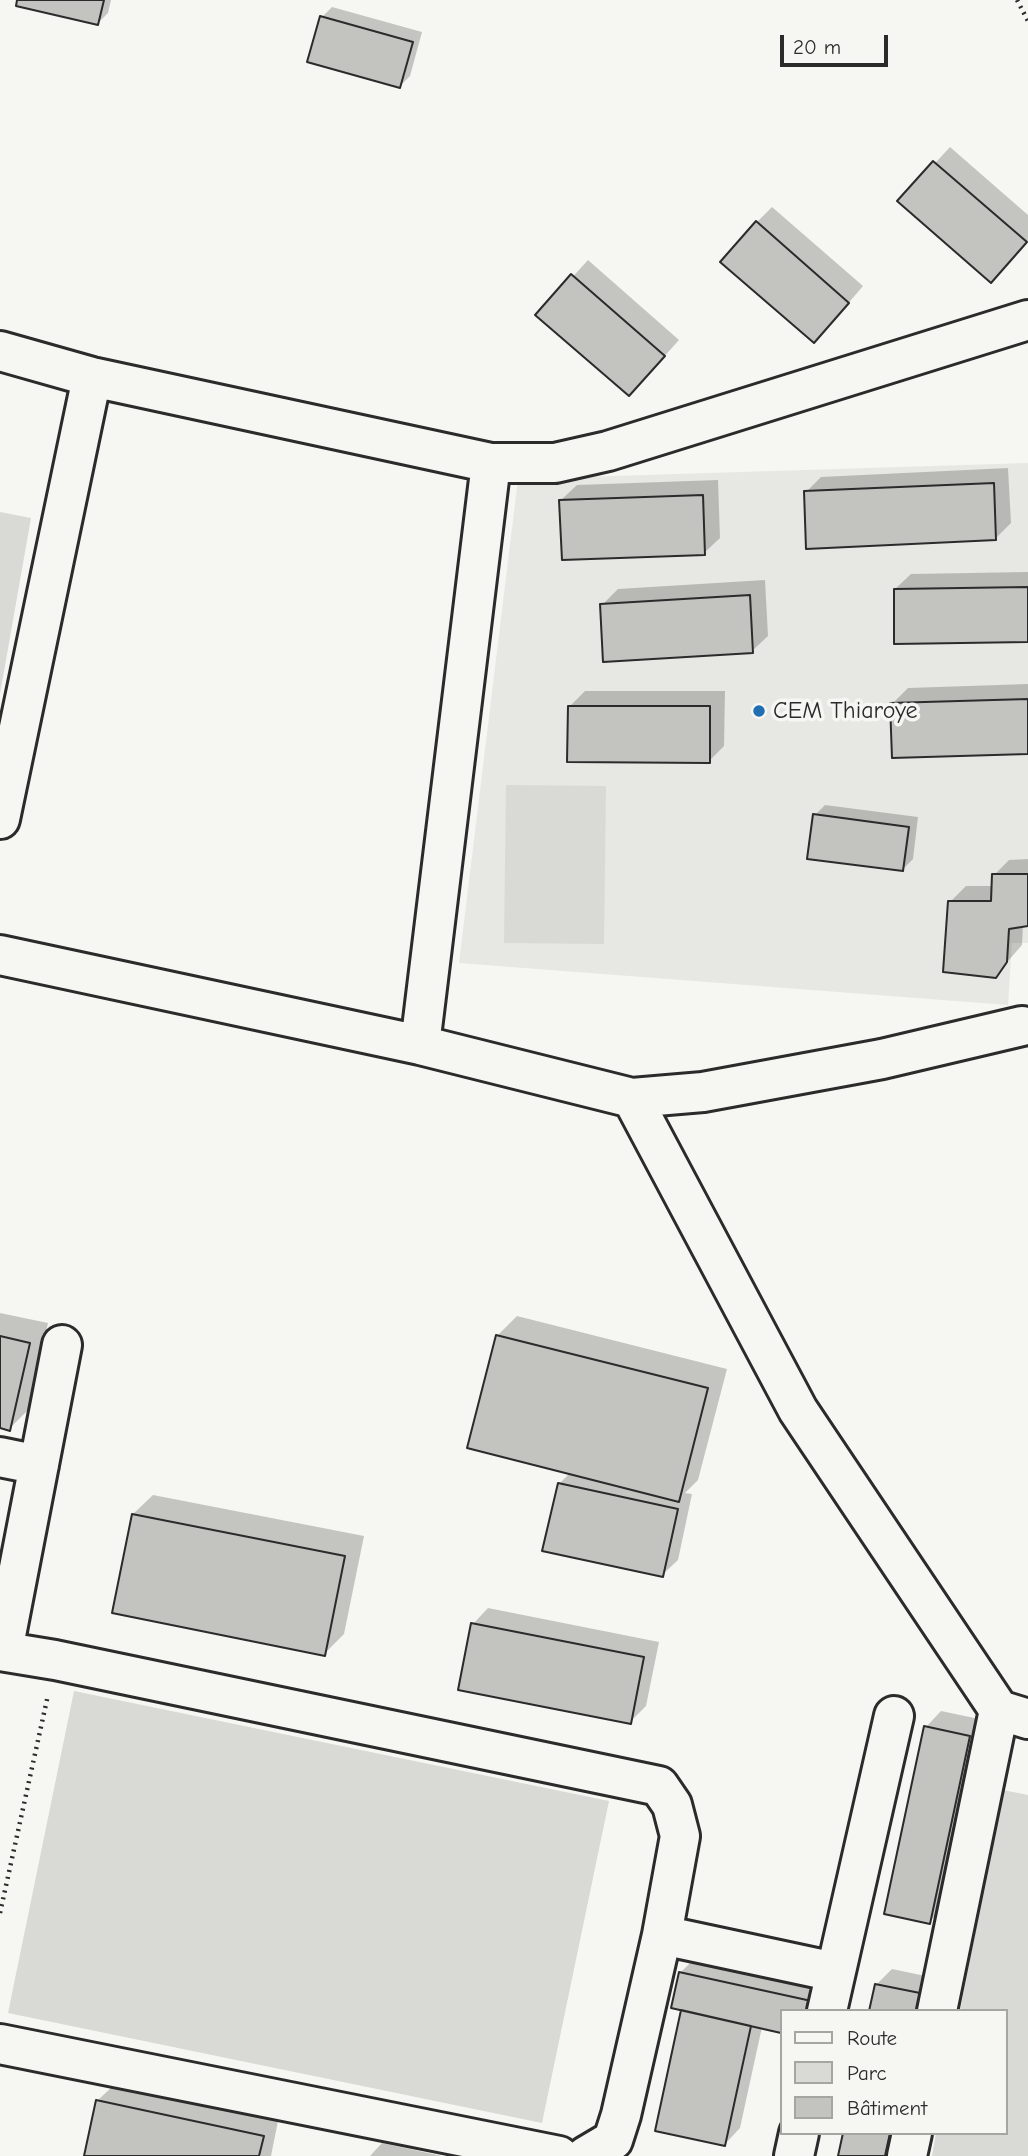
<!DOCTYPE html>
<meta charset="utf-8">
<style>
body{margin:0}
#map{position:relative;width:1028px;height:2156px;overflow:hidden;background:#f6f6f2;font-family:"Comic Neue",sans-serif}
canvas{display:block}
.legend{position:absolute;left:780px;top:2009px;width:228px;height:126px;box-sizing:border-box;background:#f6f6f2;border:2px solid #a5a5a2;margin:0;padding:9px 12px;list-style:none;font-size:21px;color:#2b2b2b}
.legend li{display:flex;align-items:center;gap:14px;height:35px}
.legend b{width:35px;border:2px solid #a5a5a2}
.scale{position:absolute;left:780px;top:35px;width:108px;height:32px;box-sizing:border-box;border:4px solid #2b2b2b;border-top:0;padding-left:9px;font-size:21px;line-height:24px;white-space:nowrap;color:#2b2b2b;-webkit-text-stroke:5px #f6f6f2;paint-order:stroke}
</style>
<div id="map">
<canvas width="1028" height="2156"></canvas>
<ul class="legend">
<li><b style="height:9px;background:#f6f6f2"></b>Route</li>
<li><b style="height:19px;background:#d9d9d5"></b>Parc</li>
<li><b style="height:19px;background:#c3c3c0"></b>Bâtiment</li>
</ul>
<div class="scale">20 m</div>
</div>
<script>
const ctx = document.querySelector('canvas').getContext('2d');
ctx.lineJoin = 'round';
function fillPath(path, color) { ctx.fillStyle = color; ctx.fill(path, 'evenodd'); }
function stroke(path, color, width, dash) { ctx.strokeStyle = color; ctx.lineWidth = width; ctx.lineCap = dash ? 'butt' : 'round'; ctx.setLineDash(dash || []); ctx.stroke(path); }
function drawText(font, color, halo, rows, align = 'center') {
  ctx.font = font + ' "Comic Neue",sans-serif'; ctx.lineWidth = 7; ctx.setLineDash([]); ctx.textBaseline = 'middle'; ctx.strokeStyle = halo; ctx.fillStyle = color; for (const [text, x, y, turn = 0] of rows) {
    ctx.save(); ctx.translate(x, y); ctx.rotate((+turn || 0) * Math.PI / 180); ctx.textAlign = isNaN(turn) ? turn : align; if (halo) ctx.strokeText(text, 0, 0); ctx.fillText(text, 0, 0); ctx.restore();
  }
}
fillPath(new Path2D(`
 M1028 463V943H1012L1008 1005 459 963 518 479Z`), '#e7e7e3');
fillPath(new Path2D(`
 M0 512 31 518 0 694Z
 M506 785 606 786 604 944 504 943Z
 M74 1691 609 1801 542 2123 8 2013Z
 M1003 1790 1028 1795V2156H932L936 2133H1005V2011H960Z`), '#d9d9d5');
fillPath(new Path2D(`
 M19 0H111L108 13 98 23Z
 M332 7 422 32 410 76 400 86 322 17Z
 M950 147 1028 215V241L1006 265 900 201Z
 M772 207 863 286 829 326 757 222Z
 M588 260 679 340 644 379 538 315Z
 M1008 468 1011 523 995 539 806 492 821 477Z
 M718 480 720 538 704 553 561 500 577 485Z
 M1028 572V640L895 589 911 574Z
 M765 580 768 636 752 651 602 605 618 589Z
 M1028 684V752L892 704 908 688Z
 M585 691H725L724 746 709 761 570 706Z
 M825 805 918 817 913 859 902 870 815 815Z
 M1028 859V923L1023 925 1022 945 995 976 950 902 966 886H993L994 875 1009 860Z
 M0 1313 48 1323 29 1409 9 1429 0 1427Z
 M517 1316 727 1369 698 1480 685 1493 692 1494 678 1560 662 1575 560 1483 571 1472 498 1335Z
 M153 1495 364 1536 344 1634 324 1654 133 1514Z
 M488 1608 659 1642 646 1706 630 1722 473 1624Z
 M941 1711 984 1720 945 1906 929 1922 926 1727Z
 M691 1962 825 1992 821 2011H781V2031L762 2027 740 2128 725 2144 680 1973Z
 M892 1969 935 1978 928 2011H871L876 1985Z
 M113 2086 278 2121 271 2156H86L97 2101Z
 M845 2133H901L896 2156H840Z
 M382 2143 442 2156H370Z`), '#0003');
const building = new Path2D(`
 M17 0H104L98 25 16 6Z
 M320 16 413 42 400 88 307 62Z
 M933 161 1027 242 991 283 897 201Z
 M756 221 849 303 814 343 720 262Z
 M571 274 665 356 629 396 535 315Z
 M994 483 996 540 806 549 804 491Z
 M703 495 705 555 562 560 559 500Z
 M1028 587V642L894 644V589Z
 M750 595 753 653 603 662 600 604Z
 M1028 699V754L892 758 890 703Z
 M568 706H710V763L567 762Z
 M813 814 909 827 903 871 807 859Z
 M992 874H1028V926L1009 929 1007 962 996 978 943 972 948 901H991Z
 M496 1335 708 1388 679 1502 467 1448Z
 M0 1336 30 1343 10 1431 0 1428Z
 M558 1483 678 1509 663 1577 542 1551Z
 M132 1514 345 1556 325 1656 112 1613Z
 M471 1623 644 1657 631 1724 458 1690Z
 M924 1726 970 1736 930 1924 884 1914Z
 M679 1972 816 2002 814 2011H781V2033L671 2008Z
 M875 1984 920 1993 917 2011H869Z
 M681 2010 751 2026 725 2146 655 2131Z
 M96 2100 264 2136 259 2156H84Z
 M843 2133H890L885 2156H838Z`);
fillPath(building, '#c3c3c0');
stroke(building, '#2b2b2b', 2);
const minor = new Path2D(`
 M0 351 92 377 491 463H555L608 451 1028 320
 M0 819 92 377
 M0 955 420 1045 632 1098 703 1092 882 1059 1022 1026
 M420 1045 491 463
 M632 1098 798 1410 999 1710 1028 1719
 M0 1457 39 1465
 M0 1651 55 1660 659 1786 672 1805 680 1836 662 1935
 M3 1651 62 1345
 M827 2011 894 1716
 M937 2011 999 1710
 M0 2044 559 2156
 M586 2156 613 2140 621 2115 662 1935 835 1972
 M794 2156 799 2133
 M907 2156 912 2133`);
stroke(minor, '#2b2b2b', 44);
stroke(new Path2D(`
 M1017 0 1028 21
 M0 1913 48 1695`), '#2b2b2b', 4.5, [2, 5]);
stroke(minor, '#f6f6f2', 38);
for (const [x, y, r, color] of [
 [759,711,7,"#1f6fb2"]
]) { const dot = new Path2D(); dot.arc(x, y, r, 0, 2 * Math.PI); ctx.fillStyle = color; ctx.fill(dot); stroke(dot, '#f6f6f2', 2.5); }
drawText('24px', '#2b2b2b', '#f6f6f2', [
 ["CEM Thiaroye",773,711]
], 'left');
</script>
